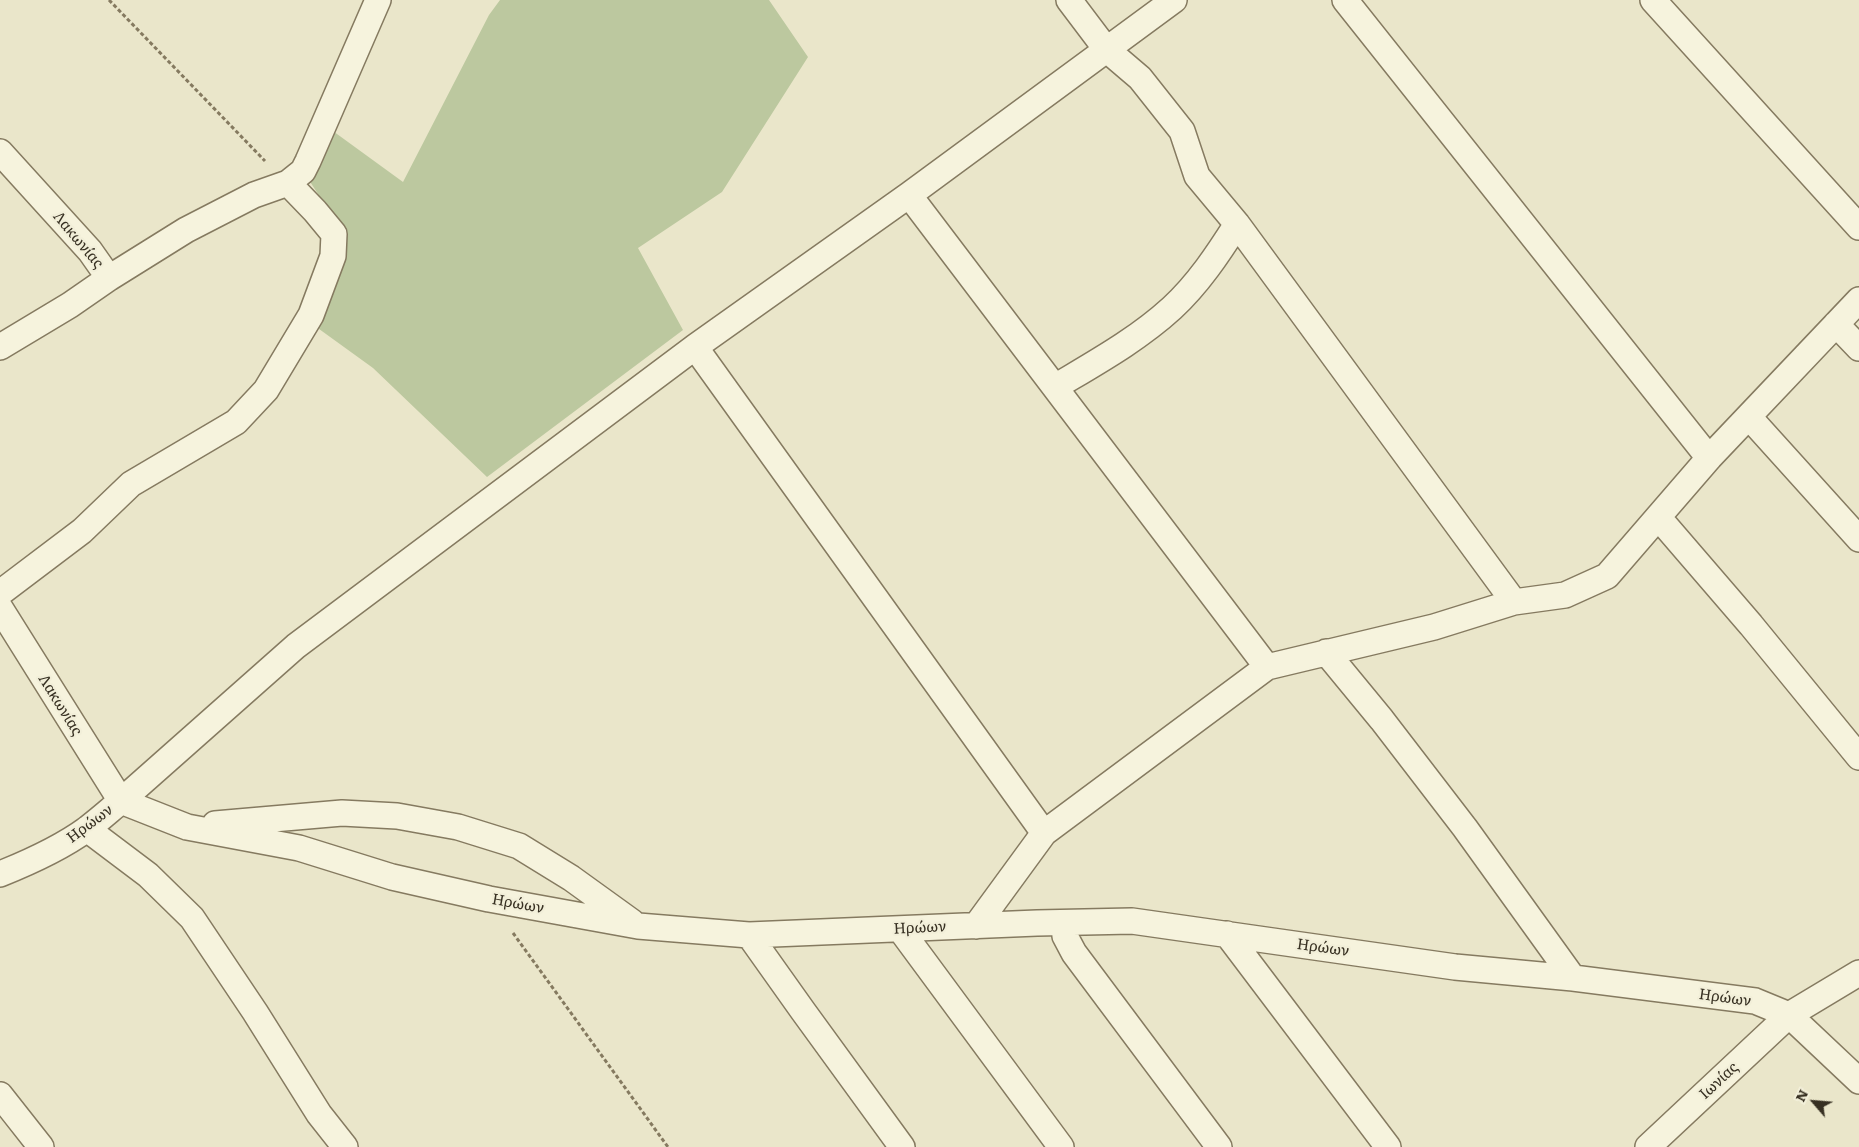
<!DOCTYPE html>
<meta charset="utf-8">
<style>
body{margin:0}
#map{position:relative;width:1859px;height:1147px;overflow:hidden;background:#eae6ca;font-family:Literata,serif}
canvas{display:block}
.north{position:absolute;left:1789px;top:1077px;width:50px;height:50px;-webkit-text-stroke:4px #f2efd9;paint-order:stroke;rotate:297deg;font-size:14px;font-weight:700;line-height:20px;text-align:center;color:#373022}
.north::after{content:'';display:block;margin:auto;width:18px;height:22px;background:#373022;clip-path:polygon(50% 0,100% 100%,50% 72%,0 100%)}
</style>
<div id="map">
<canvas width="1859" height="1147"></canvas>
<div class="north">N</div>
</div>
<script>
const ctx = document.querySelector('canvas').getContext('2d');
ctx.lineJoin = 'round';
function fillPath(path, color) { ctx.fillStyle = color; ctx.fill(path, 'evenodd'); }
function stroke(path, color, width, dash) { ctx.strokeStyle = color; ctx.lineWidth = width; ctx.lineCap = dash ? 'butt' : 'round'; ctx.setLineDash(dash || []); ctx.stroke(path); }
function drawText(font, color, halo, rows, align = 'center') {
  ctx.font = font + ' Literata,serif'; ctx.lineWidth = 4.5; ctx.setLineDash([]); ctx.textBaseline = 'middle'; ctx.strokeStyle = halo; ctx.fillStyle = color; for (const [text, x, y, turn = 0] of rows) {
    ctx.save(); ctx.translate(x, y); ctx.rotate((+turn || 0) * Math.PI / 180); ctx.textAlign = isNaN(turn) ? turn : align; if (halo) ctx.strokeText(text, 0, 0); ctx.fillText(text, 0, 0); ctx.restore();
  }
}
fillPath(new Path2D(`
 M500 0H769L808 57 722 192 638 248 683 330 487 477 373 368 308 321 340 228 307 177 326 126 403 182 489 15Z`), '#bcc89f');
const street = new Path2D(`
 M1069 0 1106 49 1140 78 1182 131 1197 176 1237 224 1514 602
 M1345 0 1709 458
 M1653 0 1859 227
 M0 152 90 251 109 278 70 305 0 347
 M909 195 1267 667
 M109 278 186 230 254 195 288 183
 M1836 324 1859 348
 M695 347 1044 833
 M1055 387C1095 363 1137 340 1172 308 1198 284 1218 254 1237 224
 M1749 417 1859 539
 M1658 517 1751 625 1859 757
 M0 593 82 531 131 484 236 422 266 390 311 315 333 256 334 234 315 211 288 183 303 171 308 161 378 0
 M0 608 121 801 296 646 695 347 909 195 1174 0
 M1326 652 1382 720 1465 828 1573 978
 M215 824 342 813 397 816 458 827 519 846 571 878 632 922
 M87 829 148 875 192 918 255 1012 319 1114 345 1147
 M0 874C30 862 61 848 87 829 99 820 110 810 121 801L187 827 299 848 392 877 489 899 638 926 749 935 1037 923 1132 921 1455 967 1573 978 1755 1001 1789 1015 1859 973
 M1064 923 1065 936 1074 953 1219 1147
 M976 926 1044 833 1267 667 1434 627 1514 602 1565 595 1607 576 1709 458 1859 300
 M900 929 1061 1147
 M1227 934 1388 1147
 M749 935 803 1011 902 1147
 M0 1095 41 1147
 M1648 1147 1789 1015 1859 1081`);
stroke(street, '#857a60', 28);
stroke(new Path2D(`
 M109 0 265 161
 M513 933 668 1147`), '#857a60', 3, [4, 2.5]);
stroke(street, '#f6f3dd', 25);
drawText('15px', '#373022', '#f2efd9', [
 ["Λακωνίας",78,240,50],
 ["Λακωνίας",60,705,58],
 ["Ηρώων",90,824,-37],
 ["Ηρώων",518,904,10],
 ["Ηρώων",920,928,-3],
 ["Ηρώων",1323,948,8],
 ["Ηρώων",1725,998,8],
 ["Ιωνίας",1719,1081,-43]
]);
</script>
